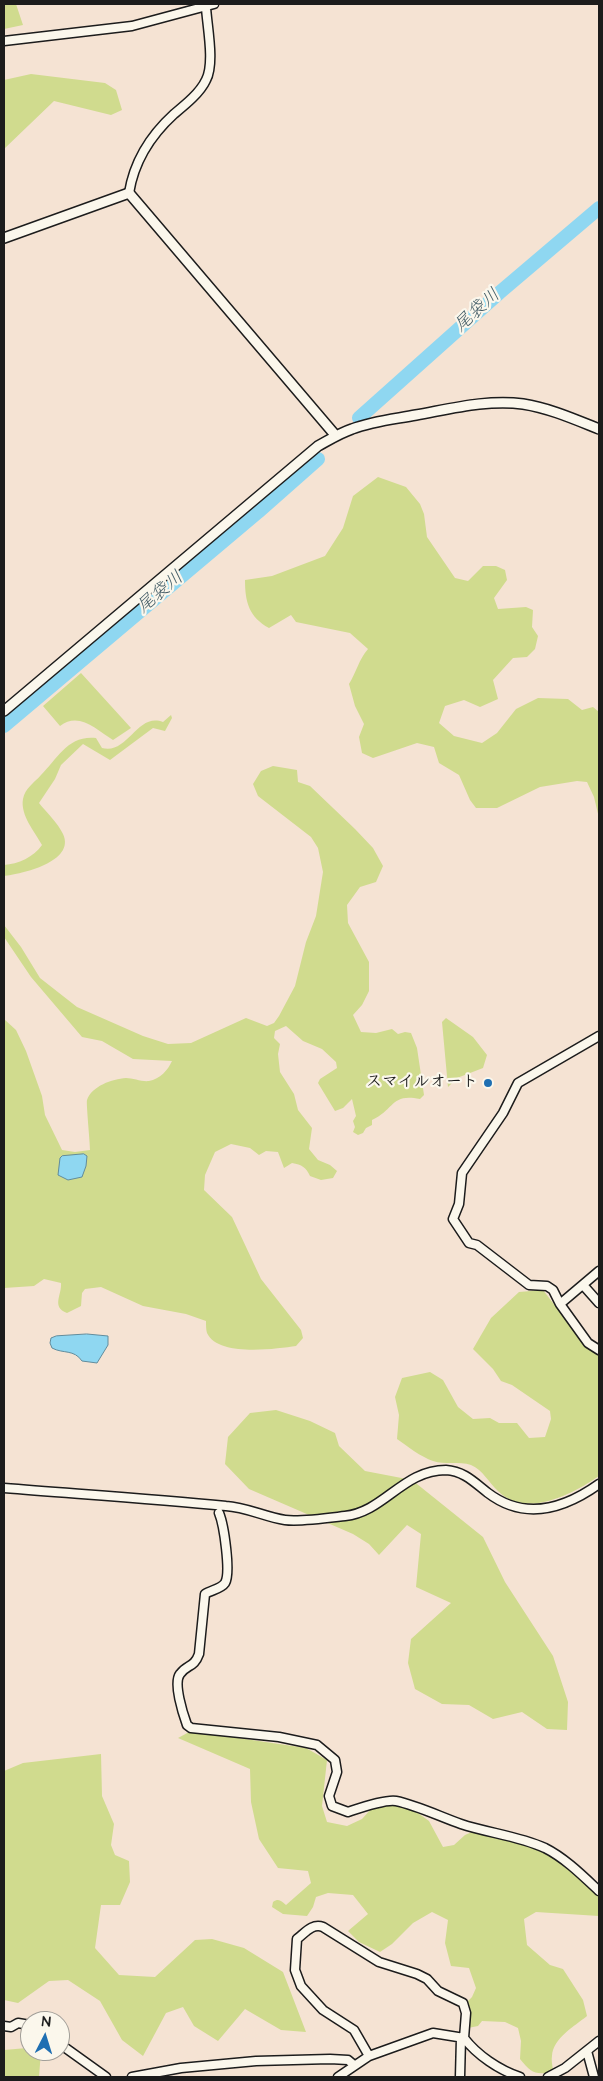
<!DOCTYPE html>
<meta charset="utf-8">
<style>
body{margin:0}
#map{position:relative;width:603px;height:2081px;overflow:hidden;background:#f5e3d3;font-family:"Architects Daughter",sans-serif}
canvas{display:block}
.frame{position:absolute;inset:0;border:5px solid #1c1c1c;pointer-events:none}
.north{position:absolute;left:20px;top:2011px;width:50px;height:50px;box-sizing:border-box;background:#fbf7ec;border:1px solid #a29f99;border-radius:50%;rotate:5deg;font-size:14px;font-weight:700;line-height:20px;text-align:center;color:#1c1c1c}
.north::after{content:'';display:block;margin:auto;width:18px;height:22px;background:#1f6fb2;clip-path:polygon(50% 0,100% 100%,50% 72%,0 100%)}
</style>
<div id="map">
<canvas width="603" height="2081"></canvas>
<div class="frame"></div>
<div class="north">N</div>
</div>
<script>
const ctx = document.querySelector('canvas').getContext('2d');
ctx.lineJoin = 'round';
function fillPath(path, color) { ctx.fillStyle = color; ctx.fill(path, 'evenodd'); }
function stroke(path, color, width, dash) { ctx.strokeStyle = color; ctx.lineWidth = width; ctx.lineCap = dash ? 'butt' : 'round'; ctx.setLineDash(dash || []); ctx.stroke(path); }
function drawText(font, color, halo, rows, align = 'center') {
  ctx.font = font + ' "Architects Daughter","Klee One",sans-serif'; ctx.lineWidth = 4.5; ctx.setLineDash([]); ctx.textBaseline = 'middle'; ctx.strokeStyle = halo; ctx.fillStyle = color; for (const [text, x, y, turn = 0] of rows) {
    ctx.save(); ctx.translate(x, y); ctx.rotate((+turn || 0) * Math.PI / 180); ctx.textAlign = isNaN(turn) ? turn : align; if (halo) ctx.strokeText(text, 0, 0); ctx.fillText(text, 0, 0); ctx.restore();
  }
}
fillPath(new Path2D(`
 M4 4H16L23 25 4 29Z
 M31 74 105 83 116 90 122 110 111 115 54 101 4 149V80Z
 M378 477 406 487 420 504 424 514 427 537 455 578 468 581 483 566H496L505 570 507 580 494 598 498 609 526 607 533 610 532 627 538 636 535 649 527 657 513 658 493 680 498 699 480 707 464 700 445 706 439 723 454 736 482 743 497 733 516 709 538 698 568 699 582 710 593 707 599 712V818L594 797 587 782 577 781 540 787 497 808H476L470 800 459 775 439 763 434 747 417 743 373 758 362 753 359 737 364 724 355 706 349 684C356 673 359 659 368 649L350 633 296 622 291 615 269 628C249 617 245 602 245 580L272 576 325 556 343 528 353 496Z
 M81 673 131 728 113 740C97 730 79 711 60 726L43 706Z
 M171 715 172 718 165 731 153 728 110 760 83 744 61 765 55 779 39 803C46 812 58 823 63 834 76 862 21 874 4 876V865C18 864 34 857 42 845 35 832 20 815 23 799 25 788 34 783 41 775 58 758 68 735 96 738L102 748C128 755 137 712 163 722Z
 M273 766 297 770 298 782 310 786 355 829 373 848 383 866 376 882 360 887 347 905 348 923 369 962V991L362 1005 353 1015 361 1032 376 1033 392 1029 398 1034 405 1032 411 1033 417 1048 424 1095 420 1099C391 1093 395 1109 372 1120V1125L366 1128 363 1133 358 1135 353 1132 355 1127 353 1121 356 1116 352 1099 343 1108 335 1111 318 1083 320 1079 337 1068 336 1062 322 1049 303 1041 286 1026 275 1031 274 1038 280 1044 278 1054 280 1072 294 1094 298 1110 312 1128 309 1149 318 1160 330 1165 337 1171 333 1178 321 1180 310 1176C306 1167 302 1165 292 1163L284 1168 278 1152 266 1151 259 1155 250 1148 231 1144 215 1152 205 1175 204 1190 232 1217 261 1279 301 1330 303 1338 296 1346C275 1349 218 1357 207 1333 206 1330 206 1325 206 1321L186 1314 143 1306 101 1287 85 1289 82 1293 81 1306 67 1313C51 1307 62 1295 61 1283L44 1279 34 1286 4 1288V1019L16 1030 26 1051 42 1096 45 1115 62 1150 75 1152 90 1150C90 1142 86 1103 87 1100 92 1086 112 1079 126 1078 133 1078 142 1082 149 1081 160 1079 168 1070 172 1061L133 1059 102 1041 82 1037 31 977 4 937V925L21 947 40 978 77 1007 143 1036 168 1044 191 1043 246 1018 267 1026 274 1023 279 1016 295 986 306 942 316 916 323 872 318 848 311 837 258 796 253 784 261 771Z
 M446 1018 473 1037 487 1055 483 1068 457 1078 448 1087 442 1022Z
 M543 1290 587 1347 599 1353V1476C573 1494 526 1519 498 1491 489 1483 483 1470 471 1465 459 1461 445 1465 433 1461 421 1457 407 1446 397 1439L399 1415 395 1397 402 1378 430 1372 443 1380 458 1407 473 1419 490 1418 499 1423H517L529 1438 545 1437 551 1419 550 1411 512 1385 501 1381 493 1369 473 1349 491 1318 519 1292Z
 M276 1410 310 1421 335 1433 339 1446 365 1471 412 1480 483 1537 505 1582 553 1656 568 1702 567 1730 547 1729 522 1712 493 1719 469 1705 442 1704 415 1689 408 1663 411 1639 451 1603 416 1587 421 1534 407 1525 379 1555 369 1544 353 1534 249 1489 225 1464 228 1437 250 1413Z
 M191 1731 306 1748 327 1760 322 1806 327 1822 347 1826 362 1819 372 1808 389 1803 411 1808 429 1821 443 1847 454 1845 465 1835 481 1828 502 1835 514 1842 543 1850 574 1872 599 1895V1916L536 1912 524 1919 527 1945 550 1965 563 1969 583 2000 587 2016C575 2026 553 2038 552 2056 551 2061 553 2067 553 2072 535 2075 531 2073 520 2059L521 2041 518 2028 505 2022 482 2021 478 2026 468 2028 467 2002 472 1997 476 1988 469 1968 451 1966 445 1943 448 1920 432 1912 413 1923 392 1944 380 1952 359 1942 348 1931 368 1914 353 1895 328 1893 316 1897 313 1907 307 1916 283 1914 272 1907 273 1902C279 1898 281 1901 286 1905L311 1883 308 1871 278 1868 259 1839 251 1802 250 1769 178 1738Z
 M101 1754 102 1796 114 1824 111 1845 115 1855 129 1861 130 1882 120 1905H101L95 1948 119 1975 155 1977 195 1940 212 1939 244 1948 283 1972 306 2032 281 2030 245 2009 218 2041 194 2026 183 2007 166 2013 143 2056 122 2040 100 2001 68 1980 49 1981 18 2003 4 2000V1771L23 1763Z
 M27 2048 30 2049V2051H41L39 2077H4V2050Z`), '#d0db8e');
const water = new Path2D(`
 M84 1154 87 1156 86 1166 82 1177 68 1180 58 1175 60 1158 62 1156Z
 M87 1334 108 1336V1345L97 1363 82 1361C74 1349 63 1354 52 1348L50 1343 51 1338 56 1336Z`);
fillPath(water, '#8fd7f1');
stroke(water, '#618c9c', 1);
stroke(new Path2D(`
 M359 418 499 293 599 208
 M4 726 258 512 318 459`), '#8fd7f1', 14);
const minor = new Path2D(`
 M4 41 132 26 214 4
 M129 193C134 162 151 135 174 114 185 105 200 93 206 80 215 63 207 26 206 7
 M599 1036 518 1083 503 1113 462 1173 459 1204 453 1219 469 1243 477 1245 529 1285 547 1286 553 1290 560 1304 599 1271
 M583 1285 599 1303
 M560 1304 588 1343 599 1350
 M4 1488C78 1494 152 1499 226 1506 246 1507 265 1517 285 1520 300 1522 328 1518 345 1516 384 1512 403 1470 446 1470 464 1471 475 1483 488 1493 525 1521 564 1509 599 1484
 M219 1513C224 1525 231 1573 225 1583 221 1589 211 1590 205 1594L199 1654C194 1668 187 1664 180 1674 173 1683 183 1714 187 1725L191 1728 279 1737 317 1745 335 1760 337 1772 329 1796 332 1806 348 1812C360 1808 385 1799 396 1801 416 1805 441 1817 461 1824 488 1833 519 1836 545 1848 565 1858 583 1876 599 1891
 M4 2026 11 2027 18 2023 30 2025
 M60 2044 106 2077
 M587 2051 594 2077
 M369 2056 354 2030 323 2010 301 1986 295 1970 297 1939C305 1933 312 1923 323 1927L379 1962 417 1974 427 1979 438 1991 463 2003 466 2013 464 2038
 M132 2077 181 2068 256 2061 330 2059 348 2060 354 2065
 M338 2077 369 2056 433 2033 464 2038C477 2055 499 2070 520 2077
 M460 2077 461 2038
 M548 2077 565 2068 599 2041`);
const tertiary = new Path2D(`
 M4 238 129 193 336 436
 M4 711 318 446C329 440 340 433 352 429 373 421 395 419 416 415 450 409 488 399 523 404 549 408 574 419 599 429`);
stroke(minor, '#1c1c1c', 11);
stroke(tertiary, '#1c1c1c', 12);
stroke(minor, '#fbf7ec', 8);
stroke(tertiary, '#fbf7ec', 9);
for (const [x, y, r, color] of [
 [488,1083,5,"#1f6fb2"]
]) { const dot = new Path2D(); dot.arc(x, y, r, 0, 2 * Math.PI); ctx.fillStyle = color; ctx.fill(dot); stroke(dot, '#fbf7ec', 2); }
drawText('bold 16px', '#1c1c1c', '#fbf7ec', [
 ["スマイルオート",478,1083]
], 'right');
drawText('italic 18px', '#445d67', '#fbf7ec', [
 ["尾袋川",478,311,-42],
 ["尾袋川",161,593,-40]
]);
</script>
